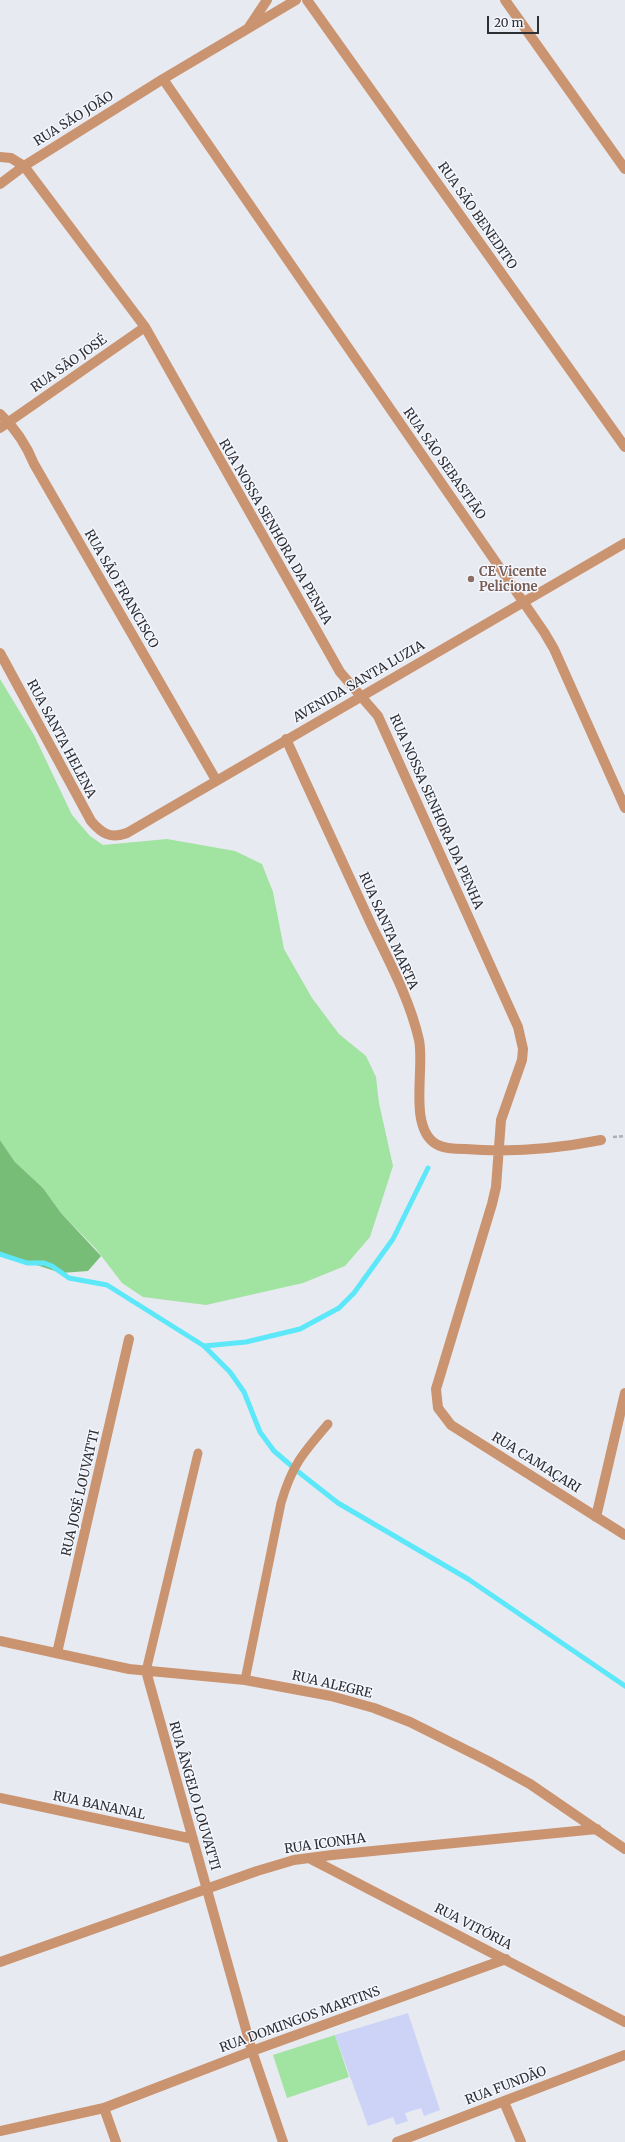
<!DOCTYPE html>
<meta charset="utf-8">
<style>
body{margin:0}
#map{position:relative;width:625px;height:2142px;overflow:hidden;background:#e8eaf1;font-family:Merriweather,serif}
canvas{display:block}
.scale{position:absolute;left:487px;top:16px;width:52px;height:18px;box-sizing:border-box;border:2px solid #2e2f32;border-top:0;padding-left:5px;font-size:12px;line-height:14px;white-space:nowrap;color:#2e2f32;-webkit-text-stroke:3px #f5f7ff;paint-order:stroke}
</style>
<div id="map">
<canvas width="625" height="2142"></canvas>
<div class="scale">20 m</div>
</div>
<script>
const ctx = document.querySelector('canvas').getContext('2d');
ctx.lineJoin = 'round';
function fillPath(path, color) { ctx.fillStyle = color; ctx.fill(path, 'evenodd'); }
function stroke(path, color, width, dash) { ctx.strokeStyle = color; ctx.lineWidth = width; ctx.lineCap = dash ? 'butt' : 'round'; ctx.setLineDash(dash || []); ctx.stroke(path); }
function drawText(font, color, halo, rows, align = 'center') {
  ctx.font = font + ' Merriweather,serif'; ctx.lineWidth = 3; ctx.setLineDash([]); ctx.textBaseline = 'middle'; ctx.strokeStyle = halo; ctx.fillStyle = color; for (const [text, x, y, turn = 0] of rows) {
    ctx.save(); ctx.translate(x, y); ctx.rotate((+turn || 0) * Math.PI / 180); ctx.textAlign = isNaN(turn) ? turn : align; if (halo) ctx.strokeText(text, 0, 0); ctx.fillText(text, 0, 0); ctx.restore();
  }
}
fillPath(new Path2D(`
 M0 679 34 735 72 815 90 836 103 845 167 839 235 851 262 864 273 892 284 949 312 998 339 1034 366 1056 376 1077 379 1103 393 1166 370 1237 345 1266 303 1283 206 1305 143 1297 122 1283 96 1249 61 1213 43 1188 15 1162 0 1140Z
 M335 2035 349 2077 287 2098 273 2055Z`), '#a1e3a0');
fillPath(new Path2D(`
 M0 1140 15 1162 43 1188 61 1213 101 1256 88 1271 61 1273 0 1253Z`), '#77bd77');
stroke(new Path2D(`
 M0 1254 27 1263H44L52 1266 69 1278 107 1285 204 1346 230 1372 244 1392 260 1432 274 1451 301 1474 338 1503 468 1579 625 1686
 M204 1346 246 1342 300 1329 339 1308 354 1293 393 1239 428 1168`), '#5ce8f9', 5);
fillPath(new Path2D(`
 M408 2013 440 2110 424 2116 421 2108 405 2113 408 2121 396 2125 393 2117 368 2126 335 2035Z`), '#ccd3f6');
stroke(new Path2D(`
 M613 1137 625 1136`), '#aeafb5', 2.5, [4, 2]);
stroke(new Path2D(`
 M146 1671 198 1453
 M245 1680 281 1503C292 1465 303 1453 328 1424`), '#ca9470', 9);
stroke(new Path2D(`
 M307 0 625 447
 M505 0 625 169
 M249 27 267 0
 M163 79 544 632 554 649 625 808
 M0 157 11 158 24 166 145 327 340 672 378 716 518 1027 523 1049 522 1060 501 1120 496 1187 492 1204 436 1389 438 1408 451 1425 625 1535
 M0 184 24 166 163 79 296 0
 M0 414C16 429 26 444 34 464L216 780
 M0 428 145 327
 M0 653 91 821C102 834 111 839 127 833L625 543
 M286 739C314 801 343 863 371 924 389 961 410 1000 419 1040 425 1068 408 1127 436 1144 444 1149 456 1149 465 1149 513 1153 555 1149 601 1140
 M596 1517 625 1393
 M0 1641 129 1669 245 1680 331 1696 374 1708 410 1722 488 1761 530 1784 625 1849
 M57 1653 129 1339
 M146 1671 252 2051 283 2142
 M0 1798 193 1839
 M309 1858 625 2022
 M0 1962 257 1871 294 1860 332 1855 597 1829
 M504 2102 521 2142
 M104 2108 116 2142
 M0 2131 104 2108 252 2051 506 1959
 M397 2142 625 2055`), '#ca9470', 10);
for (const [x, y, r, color] of [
 [471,579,4,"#8d6e63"]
]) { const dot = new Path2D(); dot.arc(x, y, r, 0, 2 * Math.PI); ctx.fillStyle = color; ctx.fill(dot); stroke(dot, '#f5f7ff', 1.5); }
drawText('13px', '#2e2f32', '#f5f7ff', [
 ["RUA SÃO JOÃO",74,119,-32],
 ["RUA SÃO BENEDITO",477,216,55],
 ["RUA SÃO JOSÉ",69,364,-35],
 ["RUA SÃO SEBASTIÃO",444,464,55],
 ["RUA NOSSA SENHORA DA PENHA",275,532,60],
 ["RUA SÃO FRANCISCO",121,589,60],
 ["AVENIDA SANTA LUZIA",359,682,-30],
 ["RUA SANTA HELENA",61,739,62],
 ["RUA NOSSA SENHORA DA PENHA",436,812,66],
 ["RUA SANTA MARTA",388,931,66],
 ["RUA CAMAÇARI",536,1463,32],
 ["RUA JOSÉ LOUVATTI",81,1493,-77],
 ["RUA ALEGRE",332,1685,13],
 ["RUA ÂNGELO LOUVATTI",194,1796,74],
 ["RUA BANANAL",99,1806,12],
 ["RUA ICONHA",325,1844,-8],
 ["RUA VITÓRIA",473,1927,27],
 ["RUA DOMINGOS MARTINS",300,2020,-20],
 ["RUA FUNDÃO",506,2086,-21]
]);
drawText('bold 13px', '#785e54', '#f5f7ff', [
 ["CE Vicente",479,572],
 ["Pelicione",479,587]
], 'left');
</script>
